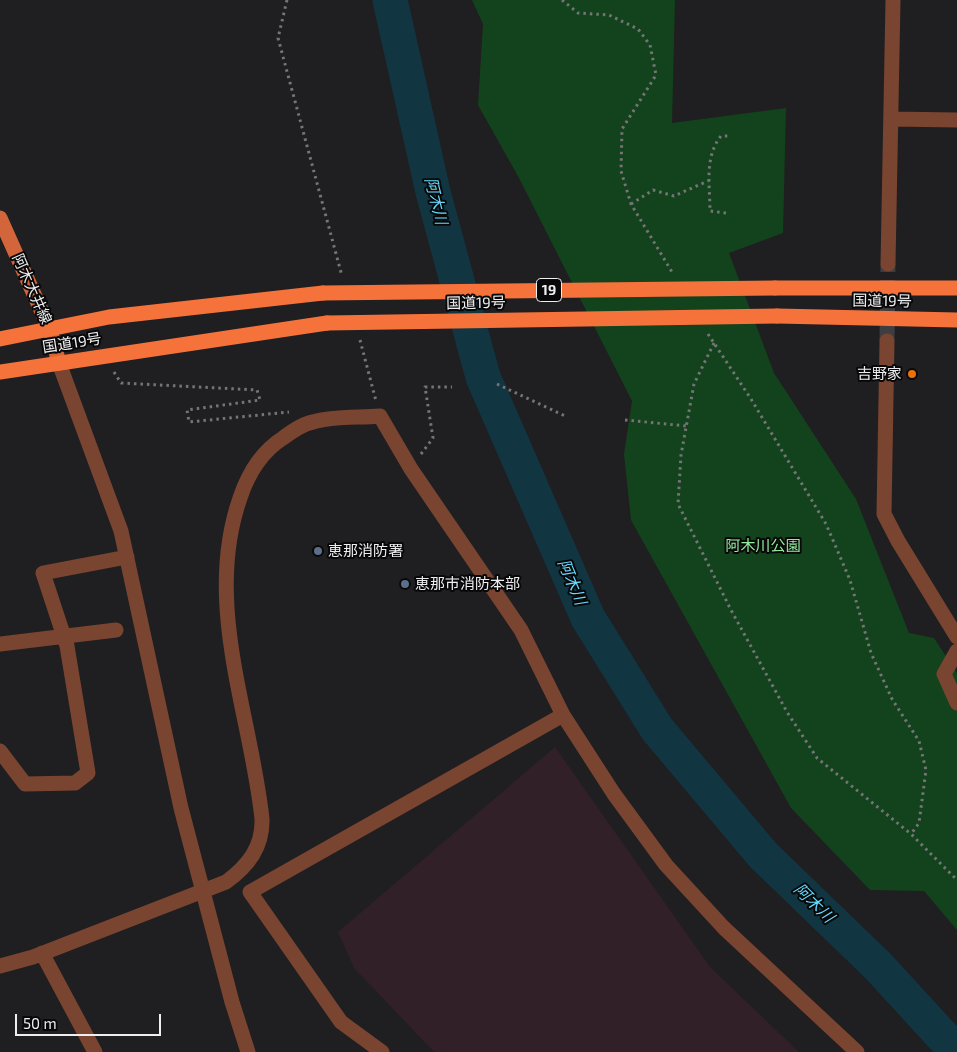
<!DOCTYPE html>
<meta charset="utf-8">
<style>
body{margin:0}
#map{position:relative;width:957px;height:1052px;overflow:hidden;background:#1f1e21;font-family:"Exo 2",sans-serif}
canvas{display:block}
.scale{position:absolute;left:15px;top:1014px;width:146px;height:22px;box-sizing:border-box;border:2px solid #eeeef0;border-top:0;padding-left:6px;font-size:15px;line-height:18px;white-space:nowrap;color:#eeeef0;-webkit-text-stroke:4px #090809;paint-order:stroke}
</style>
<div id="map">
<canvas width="957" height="1052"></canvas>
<div class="scale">50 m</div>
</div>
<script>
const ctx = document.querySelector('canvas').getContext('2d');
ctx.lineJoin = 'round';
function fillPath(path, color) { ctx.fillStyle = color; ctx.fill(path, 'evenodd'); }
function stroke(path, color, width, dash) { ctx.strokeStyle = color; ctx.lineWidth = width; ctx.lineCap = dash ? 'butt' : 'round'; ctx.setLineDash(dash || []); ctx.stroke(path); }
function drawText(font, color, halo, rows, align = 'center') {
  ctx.font = font + ' "Exo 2","Noto Sans JP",sans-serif'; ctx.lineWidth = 4; ctx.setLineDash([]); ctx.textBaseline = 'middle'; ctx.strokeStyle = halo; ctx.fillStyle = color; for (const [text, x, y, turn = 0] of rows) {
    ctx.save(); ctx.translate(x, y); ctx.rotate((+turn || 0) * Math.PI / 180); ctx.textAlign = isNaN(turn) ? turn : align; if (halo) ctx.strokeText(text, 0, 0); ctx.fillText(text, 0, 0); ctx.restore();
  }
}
fillPath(new Path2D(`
 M555 747 710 967 799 1052H434L354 968 338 932Z`), '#312027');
fillPath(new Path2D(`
 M472 0H675L672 123 786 108 783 233 729 253 774 373 856 499 909 633 934 638 957 673V930L924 891 870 890 791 808 631 520 624 454 632 401 519 178 478 105 483 24Z`), '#13431c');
stroke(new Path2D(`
 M390 0 433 192 483 377 588 618 657 729 763 855 878 966 957 1052`), '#113642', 35);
stroke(new Path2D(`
 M887 341 888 264`), '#3e3d40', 15, [15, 8]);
stroke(new Path2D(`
 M287 0 278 38 342 276
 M562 0 578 13 609 15 638 29 650 45 656 75 622 129 621 171 631 204 672 272
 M631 204 653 190 674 196 710 180
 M726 213 710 211C710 186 704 157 721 136H731
 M708 334 751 399 826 524 850 580 871 653 892 699 919 741 926 770 919 823 911 834
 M360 340 376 401
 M714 343 694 384 681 455 678 504 731 610 787 712 817 758 911 834 957 880
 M114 372 121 383 257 390 260 400 187 410 189 422 289 412
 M497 384 565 416
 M625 420 687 426
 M421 454 433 438 425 387H452`), '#757477', 3, [2.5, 4]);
stroke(new Path2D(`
 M891 119 957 120
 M888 264 893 0
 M887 341 884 514 898 541 957 637
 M59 363 121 531 181 808 232 1002 248 1052
 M0 644 116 630
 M957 651 944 674 957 703
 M0 751 25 784 75 783 88 773 67 646 43 573 127 557
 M42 953 95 1052
 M0 966 33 957 226 882C248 866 263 847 262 819 251 714 203 604 240 498 248 474 261 452 283 438 291 432 302 424 313 422 333 416 359 418 380 416L411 469 521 630 563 715 614 794 666 865 724 928 857 1052
 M382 1052 341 1022 250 892 563 715`), '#794430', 15);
stroke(new Path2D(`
 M0 218 50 330 59 363`), '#d26539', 15);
stroke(new Path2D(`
 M775 288H957
 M777 316 957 320
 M0 339 109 317 323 293
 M0 372 327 323`), '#f6723b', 15);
stroke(new Path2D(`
 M323 293 775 288
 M327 323 777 316`), '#f6723b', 15);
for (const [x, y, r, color] of [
 [912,374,5,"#e8710a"],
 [318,551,5,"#5c6f8a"],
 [405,584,5,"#5c6f8a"]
]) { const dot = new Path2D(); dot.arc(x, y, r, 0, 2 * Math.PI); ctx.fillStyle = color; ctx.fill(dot); stroke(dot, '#090809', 2); }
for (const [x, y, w] of [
 [549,290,25]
]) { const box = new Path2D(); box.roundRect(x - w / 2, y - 11.5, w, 23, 4); ctx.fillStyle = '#090809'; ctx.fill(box); stroke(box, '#eeeef0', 1); }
drawText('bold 14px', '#eeeef0', null, [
 ["19",549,290]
]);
drawText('15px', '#eeeef0', '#090809', [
 ["阿木大井線",32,289,66],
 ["国道19号",882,301,1],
 ["国道19号",476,303,-1],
 ["国道19号",72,343,-9]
]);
drawText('15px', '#eeeef0', '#090809', [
 ["吉野家",902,374,"right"],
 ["恵那消防署",328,551],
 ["恵那市消防本部",415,584]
], 'left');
drawText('15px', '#91f09c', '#090809', [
 ["阿木川公園",763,546]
]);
drawText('italic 16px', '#65daff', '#090809', [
 ["阿木川",436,201,76],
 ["阿木川",572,582,67],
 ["阿木川",814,903,44]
]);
</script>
